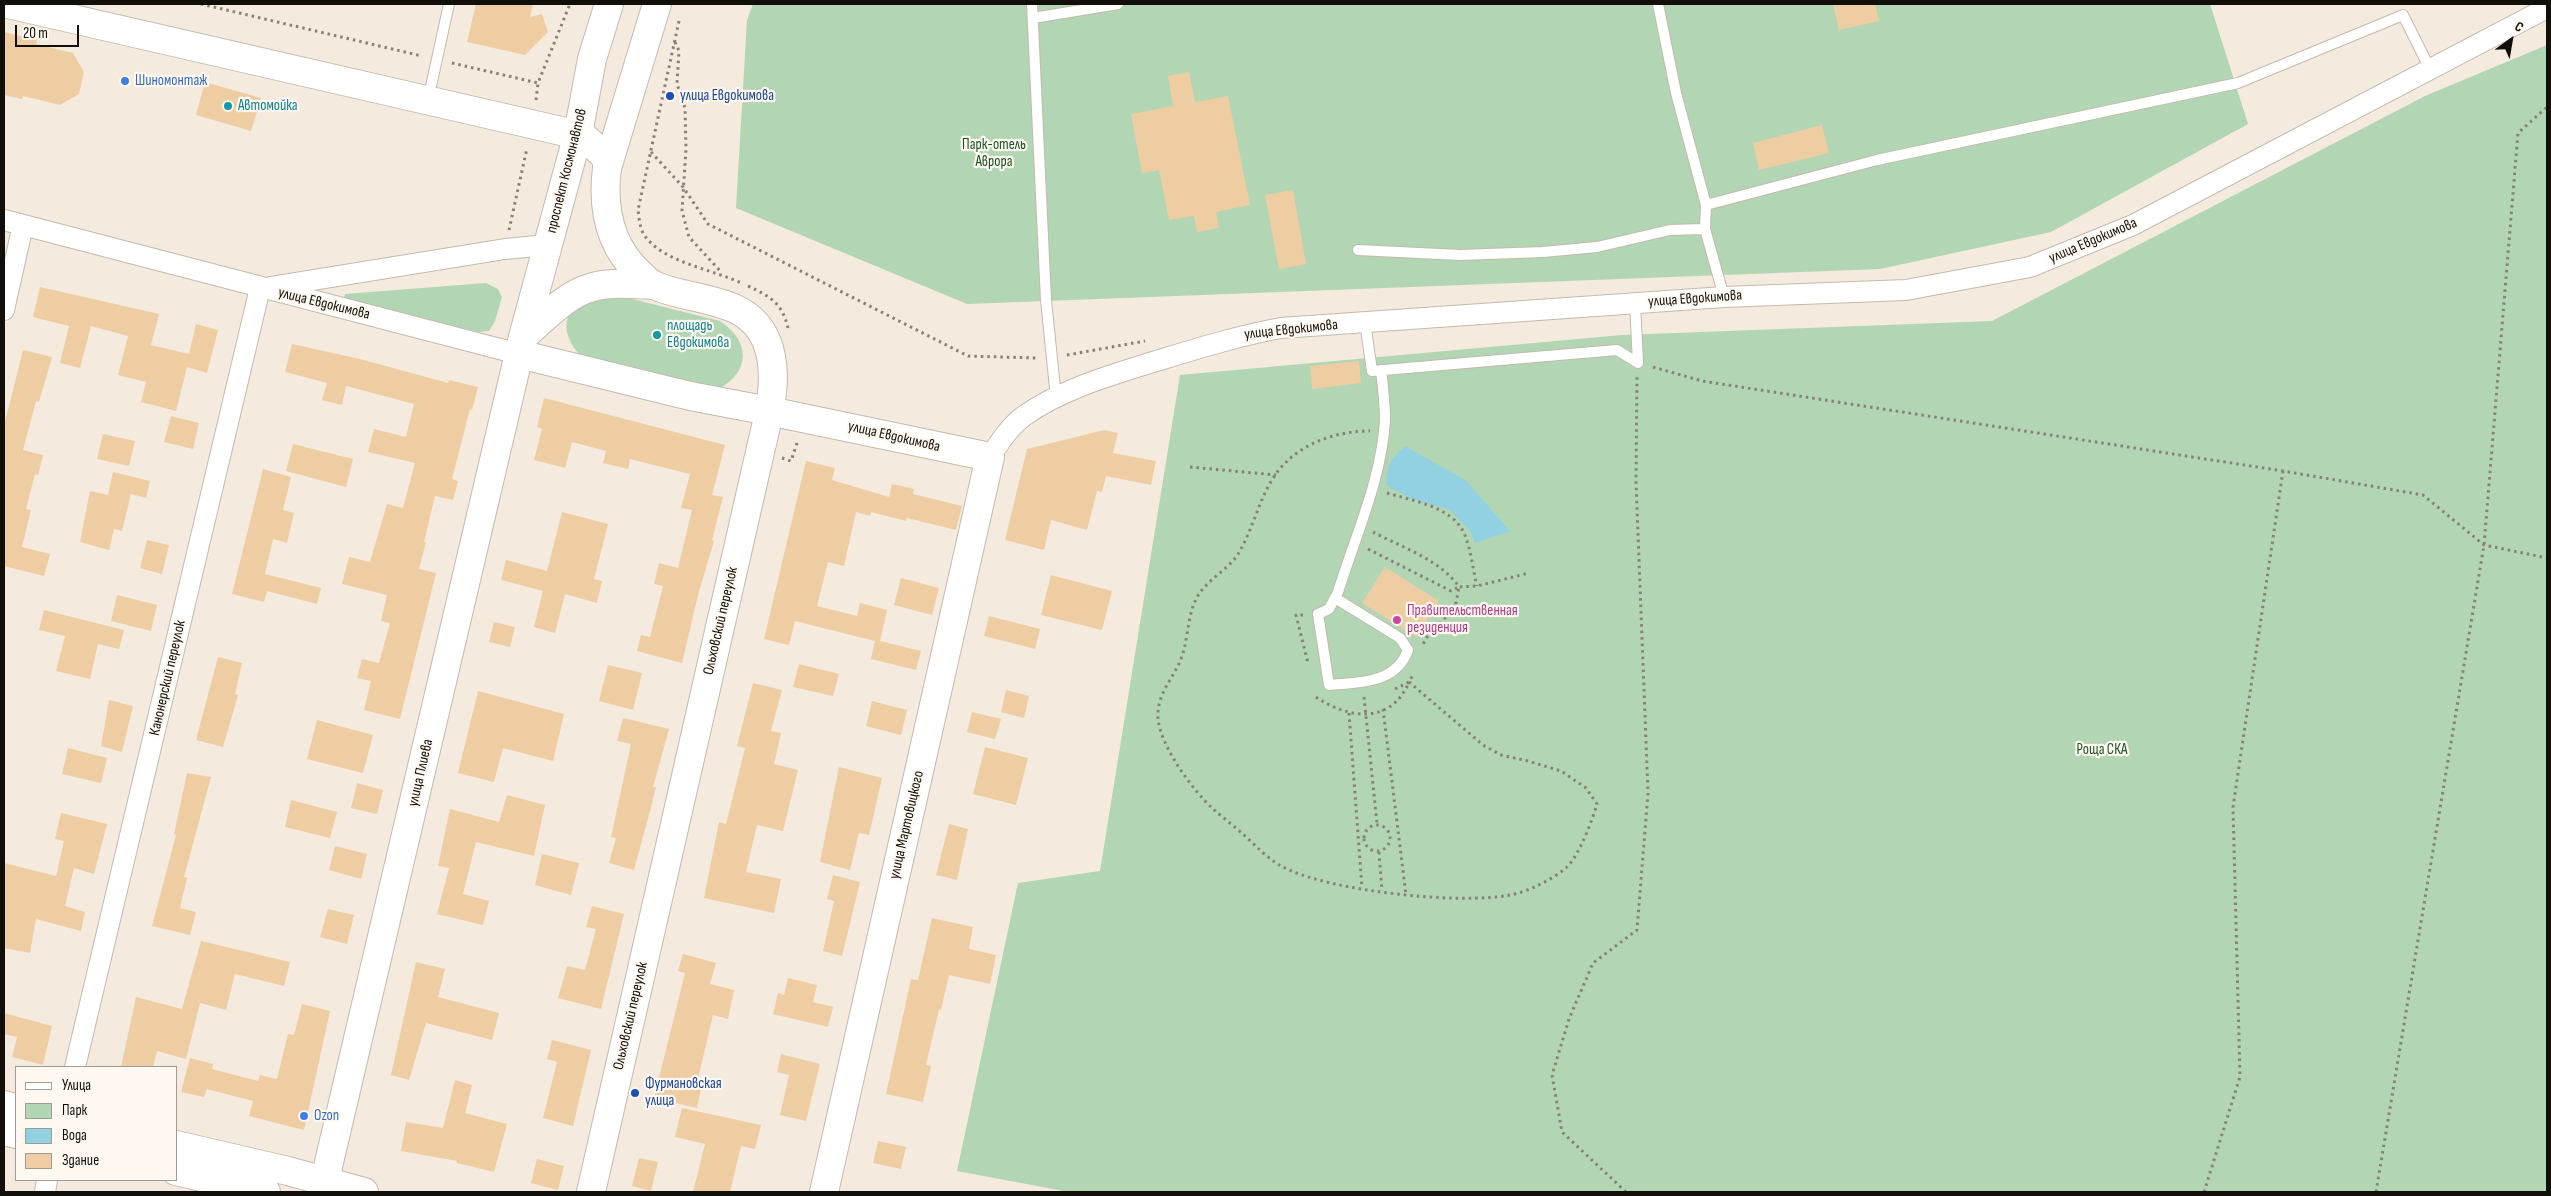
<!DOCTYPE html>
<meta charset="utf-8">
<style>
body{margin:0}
#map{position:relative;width:2551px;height:1196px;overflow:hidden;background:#f4eade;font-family:"Sofia Sans Condensed",sans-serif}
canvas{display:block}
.frame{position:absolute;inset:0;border:5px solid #120f0b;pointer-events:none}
.legend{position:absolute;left:15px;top:1066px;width:162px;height:115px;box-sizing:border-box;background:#fef8f0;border:1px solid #a09b94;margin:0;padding:6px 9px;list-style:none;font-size:15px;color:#120f0b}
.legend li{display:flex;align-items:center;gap:10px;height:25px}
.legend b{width:25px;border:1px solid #a09b94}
.north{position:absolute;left:2486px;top:15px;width:50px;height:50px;-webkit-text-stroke:4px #fef8f0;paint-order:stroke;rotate:32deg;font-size:14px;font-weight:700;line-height:20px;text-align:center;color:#120f0b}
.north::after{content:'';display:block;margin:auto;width:18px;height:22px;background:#120f0b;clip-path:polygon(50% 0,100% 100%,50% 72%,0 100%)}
.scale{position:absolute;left:15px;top:25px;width:64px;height:22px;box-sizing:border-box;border:2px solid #120f0b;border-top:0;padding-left:6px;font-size:15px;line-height:18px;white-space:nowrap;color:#120f0b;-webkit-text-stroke:4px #fef8f0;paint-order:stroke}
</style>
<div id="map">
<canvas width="2551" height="1196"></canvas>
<div class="frame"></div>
<ul class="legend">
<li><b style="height:6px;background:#fff"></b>Улица</li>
<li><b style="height:14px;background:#b2d5b4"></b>Парк</li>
<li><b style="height:14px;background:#92d1e2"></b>Вода</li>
<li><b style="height:14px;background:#efcda2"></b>Здание</li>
</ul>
<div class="north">С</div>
<div class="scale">20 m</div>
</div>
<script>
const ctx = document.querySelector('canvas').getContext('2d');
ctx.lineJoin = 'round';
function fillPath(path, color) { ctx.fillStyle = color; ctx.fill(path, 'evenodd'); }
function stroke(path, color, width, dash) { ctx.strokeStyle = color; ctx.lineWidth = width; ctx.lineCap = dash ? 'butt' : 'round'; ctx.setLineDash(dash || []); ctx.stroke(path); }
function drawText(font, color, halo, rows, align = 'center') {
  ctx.font = font + ' "Sofia Sans Condensed",sans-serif'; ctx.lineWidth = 4.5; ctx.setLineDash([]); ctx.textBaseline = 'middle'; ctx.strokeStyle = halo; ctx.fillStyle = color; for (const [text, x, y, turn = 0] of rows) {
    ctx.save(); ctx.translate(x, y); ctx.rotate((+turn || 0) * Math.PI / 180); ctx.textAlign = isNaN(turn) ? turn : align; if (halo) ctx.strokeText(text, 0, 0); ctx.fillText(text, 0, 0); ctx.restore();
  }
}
fillPath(new Path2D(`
 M753 4H2210L2248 124 2051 232 1880 269 967 304 736 208 747 20Z
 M2547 45V1192H1069L957 1171 1018 883 1100 871 1180 375 1622 335 1992 321 2425 96Z
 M486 283 498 289 502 297 495 321 489 331 478 332 342 303 345 294Z
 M616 295 720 321C751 342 751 372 717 390L586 360C569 347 556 321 578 304 586 298 606 297 616 295Z`), '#b2d5b4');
fillPath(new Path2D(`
 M1405 446 1465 480 1510 531 1475 543 1470 531 1450 510 1412 499 1387 486C1385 467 1391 459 1405 446Z`), '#92d1e2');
fillPath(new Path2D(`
 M476 4H533L530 17 542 14 548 32 525 55 467 42Z
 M1833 4H1875L1879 21 1839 30Z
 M4 32 37 40 36 44 73 53 84 72 79 94 60 105 23 96 22 99 4 95Z
 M1189 72 1195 102 1228 96 1250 205 1216 212 1219 228 1197 232 1194 216 1169 220 1159 170 1142 173 1131 114 1173 106 1168 76Z
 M205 82 261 98 251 131 196 115Z
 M1822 125 1829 153 1759 170 1753 143Z
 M1293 190 1306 264 1279 269 1265 195Z
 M40 287 159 314 151 345 189 354 196 324 218 330 207 373 187 367 176 411 141 402 146 382 118 375 128 336 91 326 80 368 60 363 69 326 33 317Z
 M292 344 360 359 448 383 449 380 478 387 472 410 470 409 452 479 458 481 453 500 435 496 424 542H426L419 569 436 573 400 719 364 710 371 681 357 678 362 659 379 663 390 623 381 621 387 595 342 584 349 557 370 562 387 504 403 508 415 463 368 452 374 429 406 437 414 404 346 386 342 405 322 400 327 383 285 372Z
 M23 350 52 357 39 402 36 401 23 450 43 455 38 475 35 474 26 509 31 510 22 547 50 554 44 576 4 566V426Z
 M1359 361 1361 383 1312 389 1310 366Z
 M544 398 725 445 712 495 723 497 712 540 714 541 698 595 682 663 637 651 641 635 650 637 663 586 654 584 659 563 678 568 692 510 681 508 690 474 630 459 628 469 603 463 606 451 572 442 565 468 534 460 542 429 537 427Z
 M171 416 199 423 193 449 164 442Z
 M1104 430 1118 433 1113 453 1156 461 1151 485 1106 476 1102 492 1097 491 1087 530 1051 520 1044 550 1005 540 1027 449Z
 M103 434 135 441 129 466 97 459Z
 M293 444 353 459 346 487 286 471Z
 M806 461 835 468 832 480 889 497 892 484 914 489 913 494 962 506 956 530 907 518 906 521 871 512 870 516 856 512 844 566 828 562 817 606 857 616 860 603 887 610 880 641 921 651 916 670 871 659 875 641 795 621 789 645 764 639Z
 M263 469 291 477 283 510 294 513 287 543 273 539 265 574 321 588 317 604 267 591 264 602 232 594Z
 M113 472 150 481 146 498 131 494 122 531 114 529 109 550 80 542 90 491 108 495Z
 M562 512 608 524 594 579 602 581 597 603 565 594 555 633 534 627 543 591 501 580 506 560 547 571Z
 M147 540 169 545 162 574 140 568Z
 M1385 567 1439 601 1416 637 1362 603Z
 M1051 575 1112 591 1102 630 1041 615Z
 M901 578 939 588 932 615 894 605Z
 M117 595 157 605 151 631 111 621Z
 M44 610 124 630 119 649 98 644 90 679 56 671 65 636 39 630Z
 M989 616 1040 629 1035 649 984 636Z
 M494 622 515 627 510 647 489 642Z
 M218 657 242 663 235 694 238 695 223 747 196 740Z
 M799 664 839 674 833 696 793 687Z
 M608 665 642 673 633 710 599 701Z
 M753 683 782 690 771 731 781 733 774 764 798 770 783 831 757 825 746 872 781 879 774 913 704 898 719 822 726 824 745 748 737 746Z
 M1006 690 1029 696 1024 718 1001 712Z
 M478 691 564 714 553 761 503 748 494 782 458 773Z
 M109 700 133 706 122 752 101 746Z
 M872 701 907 710 901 735 866 726Z
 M972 712 1001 719 995 739 967 732Z
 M623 718 669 729 653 787H656L650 811 634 870 609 863 616 838 611 837 631 744 617 741Z
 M317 720 373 735 363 773 307 759Z
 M985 747 1028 758 1016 805 973 794Z
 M68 748 107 758 101 783 62 774Z
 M839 767 882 778 869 835 859 833 850 870 820 862Z
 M187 773 211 777 184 877 187 878 180 908 196 912 190 935 152 926 176 835 174 834Z
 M357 783 383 790 377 814 351 808Z
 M507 795 545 805 534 856 476 842 463 894 489 901 483 925 437 914 449 868 438 866 450 809 499 822Z
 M291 800 337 812 330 838 285 827Z
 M61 813 107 824 94 874 74 868 65 906 85 912 81 931 36 919 30 953 4 948V863L56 876 64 841 55 839Z
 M949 824 968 829 957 880 936 875Z
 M335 846 367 854 361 879 329 870Z
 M542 854 579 863 571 895 535 885Z
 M833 875 860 882 842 956 823 951 834 901 827 899Z
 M592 906 624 914 601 1009 558 998 567 966 585 970 596 929 586 927Z
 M328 909 354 915 347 944 320 937Z
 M932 918 973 927 969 949 996 955 990 984 949 975 941 1010 939 1009 926 1065 931 1066 923 1102 886 1094 911 979 918 980Z
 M201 941 290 962 284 986 235 974 226 1010 200 1003 186 1059 157 1051 153 1067H121L136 997 182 1009Z
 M683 954 716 963 710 984 734 990 728 1019 713 1015 697 1083 702 1084 697 1108 654 1098 685 973 678 971Z
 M416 962 445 969 438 997 499 1013 492 1040 426 1023 409 1080 391 1075Z
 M788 978 817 985 813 1002 833 1007 828 1027 773 1014 778 993 784 995Z
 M302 1004 330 1011 304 1130 249 1116 253 1101 207 1089 204 1097 181 1092 190 1058 213 1064 212 1069 258 1081 260 1075 277 1079 288 1034 294 1035Z
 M4 1013 52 1026 43 1065 12 1057 17 1037 4 1034Z
 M552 1040 591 1050 573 1126 543 1118 557 1062 547 1059Z
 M781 1054 820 1064 806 1121 780 1115 789 1075 777 1072Z
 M455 1080 472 1085 465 1113 507 1124 494 1172 457 1163V1161L401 1151 406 1122 443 1128Z
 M682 1108 761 1125 755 1149 741 1146 730 1192H693L705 1144 675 1137Z
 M878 1141 906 1147 901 1169 873 1163Z
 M639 1158 658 1162 651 1191 632 1186Z
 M537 1159 564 1166 558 1190 531 1183Z`), '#efcda2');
const lane = new Path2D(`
 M1032 4 1046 300 1056 398
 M1658 4 1676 93 1706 205 1705 229 1724 297
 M1033 18 1118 4
 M428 100 449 4
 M1706 205 1877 160 2238 83 2403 15 2430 69
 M1358 250 1460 255 1543 252 1597 247 1670 230 1705 229
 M1365 322 1372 371 1617 350 1638 363 1635 303
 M1335 598 1400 638 1408 650C1396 684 1359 682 1329 685L1318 614 1329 609 1338 592C1355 537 1382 478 1385 420 1385 403 1383 387 1381 370`);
const street = new Path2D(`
 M4 220 519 354
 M270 287 505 249 547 245
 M4 310 23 225
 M990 457C999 443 1010 426 1024 416 1062 389 1109 376 1153 362 1196 349 1237 336 1281 328L1724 297 1906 290 2030 267 2133 225 2547 8
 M75 1067 260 288
 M45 1192 47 1180`);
const secondary = new Path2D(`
 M8 4 583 136 607 158V168
 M769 411 990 457 824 1192
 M4 1105 16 1108
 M4 1131 16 1134
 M176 1145 288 1171 364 1192
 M176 1171 266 1192`);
const primary = new Path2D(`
 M523 337C540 322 563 298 584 290 605 281 631 284 653 285
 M519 354 690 396 769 411
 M322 1192 523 337 578 134 592 59 609 4
 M591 1192 760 452C768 417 781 375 766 340 747 295 690 302 654 285 648 283 644 277 639 273 609 245 602 208 607 168L657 4`);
stroke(lane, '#c3baad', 12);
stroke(street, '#c3baad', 22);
stroke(secondary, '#c3baad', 30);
stroke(primary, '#c3baad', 30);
stroke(new Path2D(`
 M201 4 422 56
 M679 21 638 210C639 218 640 230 645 236 664 263 713 269 743 284
 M675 42 679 51 677 84 685 108 686 149 682 211 689 237 722 273
 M452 63 538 83 570 4
 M536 100 538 83
 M651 152 683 187 708 224 968 356 1036 358
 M509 230 527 148
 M748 286C771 297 782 303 788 328
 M1067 355 1145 341
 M1653 367 1702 381 2283 471 2423 495 2484 545 2547 558
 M782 458 791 461 798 440
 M1190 467 1276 475
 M1387 493C1413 501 1451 506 1464 533 1471 549 1473 570 1477 586
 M1373 532C1401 547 1441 560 1459 587L1477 586 1529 573
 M1368 549 1451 591 1459 587 1455 608 1428 635 1422 646
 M1303 615H1296L1308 663
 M1395 689 1409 682 1414 673
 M1316 697C1348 719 1391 725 1409 682L1483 745 1501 755 1528 761 1561 771 1586 788 1597 804C1592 821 1579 856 1566 868 1551 880 1530 891 1510 895 1460 905 1326 891 1281 866 1267 858 1256 846 1244 835 1234 826 1222 817 1212 808 1192 789 1161 747 1158 719 1156 692 1176 677 1183 653 1189 633 1188 606 1202 590 1214 575 1232 567 1241 549 1253 527 1259 501 1272 480 1292 446 1333 431 1370 431
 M1364 697 1377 824
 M1383 709 1406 895
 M1349 713 1362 888
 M1364 838a13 13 0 1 1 26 0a13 13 0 1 1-26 0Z
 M1379 852 1382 891
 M1626 1192 1562 1132 1552 1075 1569 1019 1593 963 1637 930 1648 793 1636 482 1637 376
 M2204 1192 2240 1077 2233 807 2283 471
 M2376 1192 2484 545 2518 133 2547 107`), '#888179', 3, [2.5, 4]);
stroke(lane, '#fff', 10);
stroke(street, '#fff', 20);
stroke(secondary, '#fff', 28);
stroke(primary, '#fff', 28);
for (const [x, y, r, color] of [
 [125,81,5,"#3f7fe0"],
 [670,96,5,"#1a4fb4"],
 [228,106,5,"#0f9aa8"],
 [657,335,5,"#0f9aa8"],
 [1397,620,5,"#d1479c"],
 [635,1093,5,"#1a4fb4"],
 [304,1116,5,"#3f7fe0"]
]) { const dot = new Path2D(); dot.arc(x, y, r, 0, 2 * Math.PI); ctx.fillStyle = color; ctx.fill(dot); stroke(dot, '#fef8f0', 2); }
drawText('15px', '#366cbe', '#fef8f0', [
 ["Шиномонтаж",135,81],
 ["Ozon",314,1116]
], 'left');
drawText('15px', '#164399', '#fef8f0', [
 ["улица Евдокимова",680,96],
 ["Фурмановская",645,1084],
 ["улица",645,1101]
], 'left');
drawText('15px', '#0d838f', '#fef8f0', [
 ["Автомойка",238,106],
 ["площадь",667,326],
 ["Евдокимова",667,343]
], 'left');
drawText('15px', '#185324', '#fef8f0', [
 ["Парк-отель",994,145],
 ["Аврора",994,162],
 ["Роща СКА",2102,750]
]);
drawText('15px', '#120f0b', '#fef8f0', [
 ["проспект Космонавтов",567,171,-76],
 ["улица Евдокимова",2093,241,-23],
 ["улица Евдокимова",1695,299,-4],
 ["улица Евдокимова",324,304,14],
 ["улица Евдокимова",1291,330,-6],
 ["улица Евдокимова",894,437,13],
 ["Ольховский переулок",721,621,-77],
 ["Канонерский переулок",168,678,-77],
 ["улица Плиева",421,773,-77],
 ["улица Мартовицкого",907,825,-77],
 ["Ольховский переулок",631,1016,-77]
]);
drawText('15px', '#b23c85', '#fef8f0', [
 ["Правительственная",1407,611],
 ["резиденция",1407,628]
], 'left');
</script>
